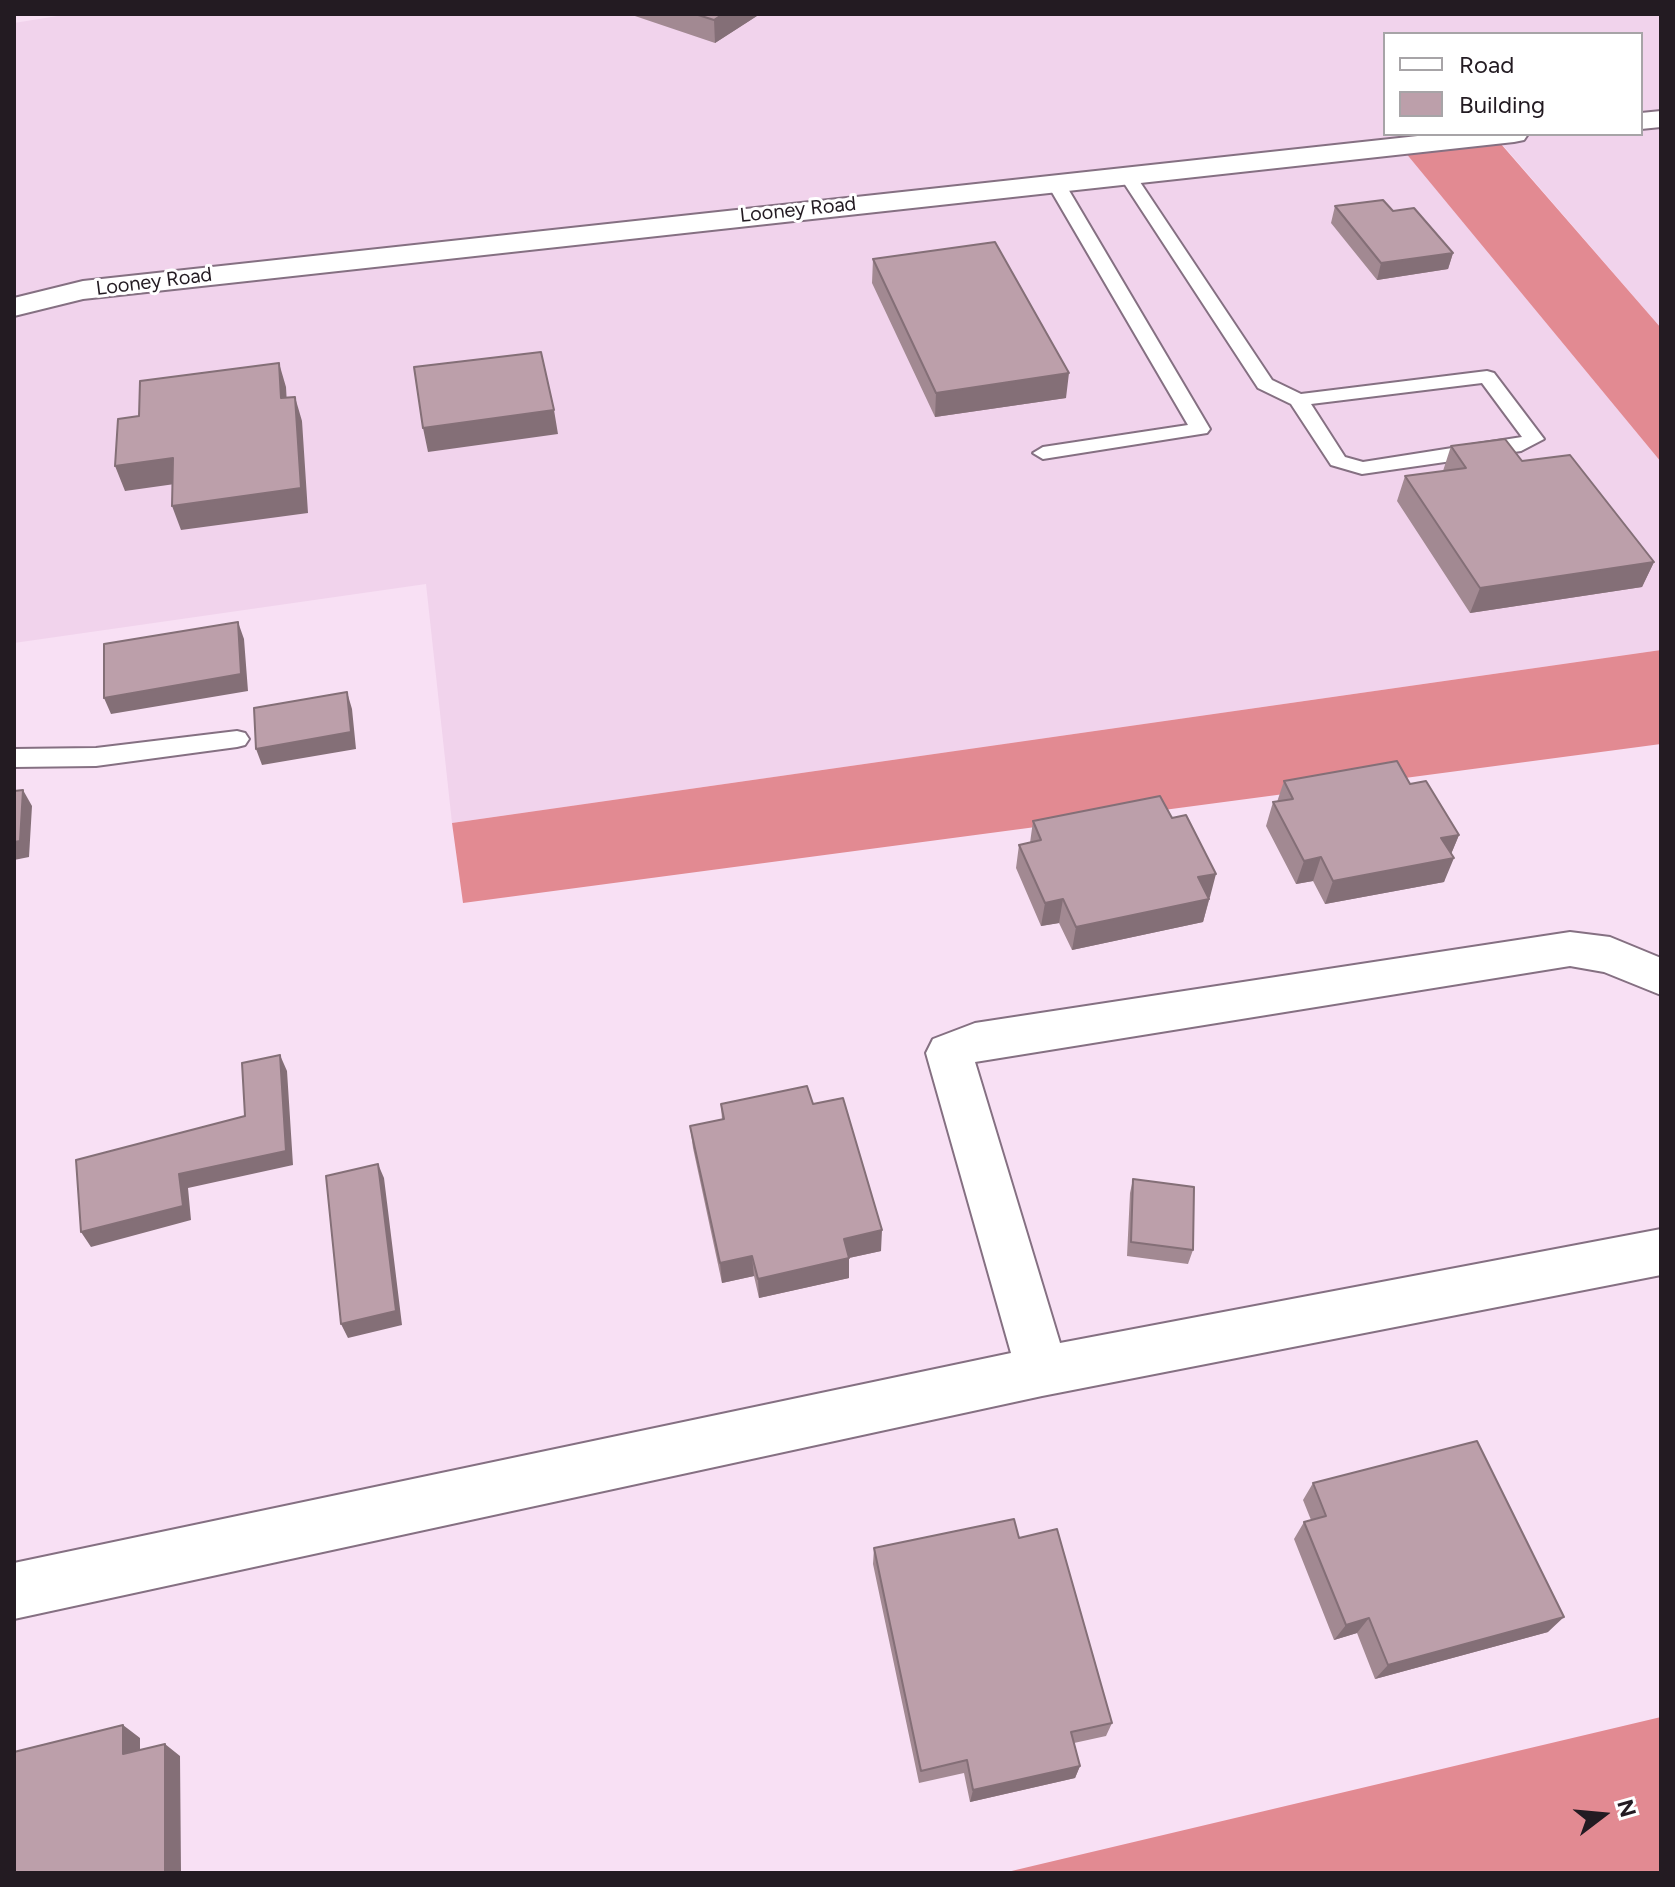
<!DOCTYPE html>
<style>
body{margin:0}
#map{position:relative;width:1675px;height:1887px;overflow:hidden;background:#f8e0f4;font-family:Figtree,sans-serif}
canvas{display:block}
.frame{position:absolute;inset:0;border:16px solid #231b22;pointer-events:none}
.legend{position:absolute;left:1383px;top:32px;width:260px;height:104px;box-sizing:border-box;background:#fff;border:2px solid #a7a4a7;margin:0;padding:10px 14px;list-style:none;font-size:24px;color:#231b22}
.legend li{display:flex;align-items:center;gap:16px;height:40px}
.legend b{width:40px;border:2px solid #a7a4a7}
.north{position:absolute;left:1563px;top:1775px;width:80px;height:80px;-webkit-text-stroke:6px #fff;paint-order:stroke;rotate:74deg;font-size:22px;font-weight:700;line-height:32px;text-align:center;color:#231b22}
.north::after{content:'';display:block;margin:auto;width:28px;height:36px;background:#231b22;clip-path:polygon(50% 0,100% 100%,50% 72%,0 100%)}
</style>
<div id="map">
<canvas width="1675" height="1887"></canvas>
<div class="frame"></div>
<ul class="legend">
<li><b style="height:10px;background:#fff"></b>Road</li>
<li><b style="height:22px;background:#bc9faa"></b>Building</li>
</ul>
<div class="north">N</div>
</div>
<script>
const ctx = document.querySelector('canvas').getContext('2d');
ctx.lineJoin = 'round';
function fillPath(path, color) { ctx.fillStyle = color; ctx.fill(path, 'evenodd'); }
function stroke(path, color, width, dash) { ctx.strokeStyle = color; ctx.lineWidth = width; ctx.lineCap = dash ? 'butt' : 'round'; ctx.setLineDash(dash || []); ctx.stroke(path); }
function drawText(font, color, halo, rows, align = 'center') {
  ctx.font = font + ' Figtree,sans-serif'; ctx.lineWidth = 6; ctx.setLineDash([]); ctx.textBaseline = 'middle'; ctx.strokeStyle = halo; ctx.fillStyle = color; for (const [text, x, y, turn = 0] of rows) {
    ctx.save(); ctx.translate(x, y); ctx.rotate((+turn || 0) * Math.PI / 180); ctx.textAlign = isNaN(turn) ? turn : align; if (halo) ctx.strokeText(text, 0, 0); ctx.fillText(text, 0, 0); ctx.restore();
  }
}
fillPath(new Path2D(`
 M70 14H1661V328L1495 136 1401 146 1661 462V650L452 823 426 584 14 643V23ZM1385 34H1641V134H1385Z`), '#f1d3ec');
fillPath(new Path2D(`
 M1494 136 1661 328V462L1400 146Z
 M1661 650V744L463 903 452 823Z
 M1661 1717V1873H1003Z`), '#e28a92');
const service = new Path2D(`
 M1126 169 1132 170 1272 380 1301 394 1487 371 1494 373 1544 439 1521 451 1362 474 1331 465 1291 404 1258 388 1118 174ZM1482 383 1522 437 1363 462 1345 457 1311 404Z
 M1055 177 1064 182 1210 429 1207 433 1043 459 1033 453 1043 447 1188 425 1046 182Z
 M237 731 245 733 249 739 245 745 237 747 96 766 14 767V749L96 748Z`);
const minor = new Path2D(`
 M1570 932 1610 937 1661 958V995L1604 972 1570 966 975 1062 1060 1343 1661 1229V1275L1042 1396 14 1619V1563L1011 1353 926 1053 933 1039 975 1023Z`);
const tertiary = new Path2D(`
 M1661 111V127L1641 129V113Z
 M1436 134H1528L1524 140 1514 142 83 299 14 316V298L83 281Z`);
stroke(service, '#857082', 4);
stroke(minor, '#857082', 4);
stroke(tertiary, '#857082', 4);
fillPath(service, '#fff');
fillPath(minor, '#fff');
fillPath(tertiary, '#fff');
fillPath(new Path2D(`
 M629 14H760L715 43Z
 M1335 206 1393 211 1453 253 1448 269 1377 280 1331 223Z
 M873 259 1066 398 935 417 872 283Z
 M1451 446 1522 461 1654 562 1642 587 1470 613 1397 501 1405 476 1443 471Z
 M1284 781 1459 835 1451 854 1444 882 1325 904 1313 881 1296 884 1266 826 1273 802H1277Z
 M1033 821 1210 897 1203 922 1072 950 1059 923 1041 926 1016 868 1019 845 1030 843Z
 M721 1104H813L881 1251 849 1258V1278L759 1298 754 1276 722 1283 693 1148 690 1126 722 1120Z
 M1133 1179 1193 1250 1188 1264 1127 1256 1130 1193Z
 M1313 1483 1548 1632 1375 1679 1357 1633 1334 1640 1294 1539 1304 1522 1311 1520 1303 1500Z
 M1019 1538 1112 1723 1106 1736 1074 1743 1080 1766 1075 1778 970 1802 964 1773 919 1783 873 1564 874 1548Z`), '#a28992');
fillPath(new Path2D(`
 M723 14H760L715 43 714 20Z
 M1453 253 1448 269 1377 280 1381 263Z
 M279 363 286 387 288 423 281 398Z
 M1069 373 1066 398 935 417 936 393Z
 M295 397 302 421 308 513 181 530 172 506Z
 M554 410 558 434 428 452 423 428Z
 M173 458 182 483 125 491 115 466Z
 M1654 562 1642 587 1470 613 1480 588Z
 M238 622 244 639 248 691 111 714 104 698Z
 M347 692 352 709 356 749 262 765 256 749Z
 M23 790 32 806 29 857 14 860V842Z
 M1459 835 1449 859 1441 838Z
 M1321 857 1313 881 1296 884 1304 861Z
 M1454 858 1444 882 1325 904 1333 881Z
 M1216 874 1210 897 1192 901 1198 877Z
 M1063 899 1059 923 1041 926 1045 903Z
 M1209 899 1203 922 1072 950 1076 927Z
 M280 1055 287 1071 293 1165 188 1188 191 1220 91 1247 81 1232 179 1174 286 1151Z
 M378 1164 384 1178 402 1325 348 1338 341 1324Z
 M882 1230 881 1251 844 1259V1239Z
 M752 1256 754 1276 722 1283 720 1263Z
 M849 1258V1278L759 1298 758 1279Z
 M1564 1617 1548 1632 1375 1679 1388 1665Z
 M1369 1618 1357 1633 1334 1640 1346 1625Z
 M123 1725 140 1738V1766L123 1754Z
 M165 1744 180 1756 181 1873H165Z
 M1080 1766 1075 1778 970 1802 973 1790Z`), '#846f77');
const building = new Path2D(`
 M695 14H723L714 20Z
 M1383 200 1393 211 1414 208 1453 253 1381 263 1335 206Z
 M995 242 1069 373 936 393 873 259Z
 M541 352 554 410 423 428 414 367Z
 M279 363 281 398 295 397 301 488 172 506 173 458 115 466 118 419 139 416 140 381Z
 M1505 439 1522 461 1570 455 1654 562 1480 588 1405 476 1466 468 1451 446Z
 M238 622 241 674 104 698V644Z
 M347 692 351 732 256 749 254 708Z
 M1397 761 1410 784 1426 781 1459 835 1441 838 1454 858 1333 881 1321 857 1304 861 1273 802 1293 799 1284 781Z
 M23 790 20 841 14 842V791Z
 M1160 796 1172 818 1186 815 1216 874 1198 877 1209 899 1076 927 1063 899 1045 903 1019 845 1041 840 1033 821Z
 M280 1055 286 1151 179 1174 183 1206 81 1232 76 1160 245 1116 242 1063Z
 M807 1086 813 1104 843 1098 882 1230 844 1239 849 1258 758 1279 752 1256 720 1263 690 1126 724 1119 721 1104Z
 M378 1164 396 1311 341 1324 326 1176Z
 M1133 1179 1194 1187 1193 1250 1131 1242Z
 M1477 1441 1564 1617 1388 1665 1369 1618 1346 1625 1304 1522 1326 1516 1313 1483Z
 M1014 1519 1019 1538 1057 1529 1112 1723 1071 1732 1080 1766 973 1790 967 1760 921 1771 874 1548Z
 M123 1725V1754L165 1744V1873H14V1752Z`);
fillPath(building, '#bc9faa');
stroke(building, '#846f77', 2);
drawText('20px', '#231b22', '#fff', [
 ["Looney Road",798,210,-6],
 ["Looney Road",154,282,-7]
]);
</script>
